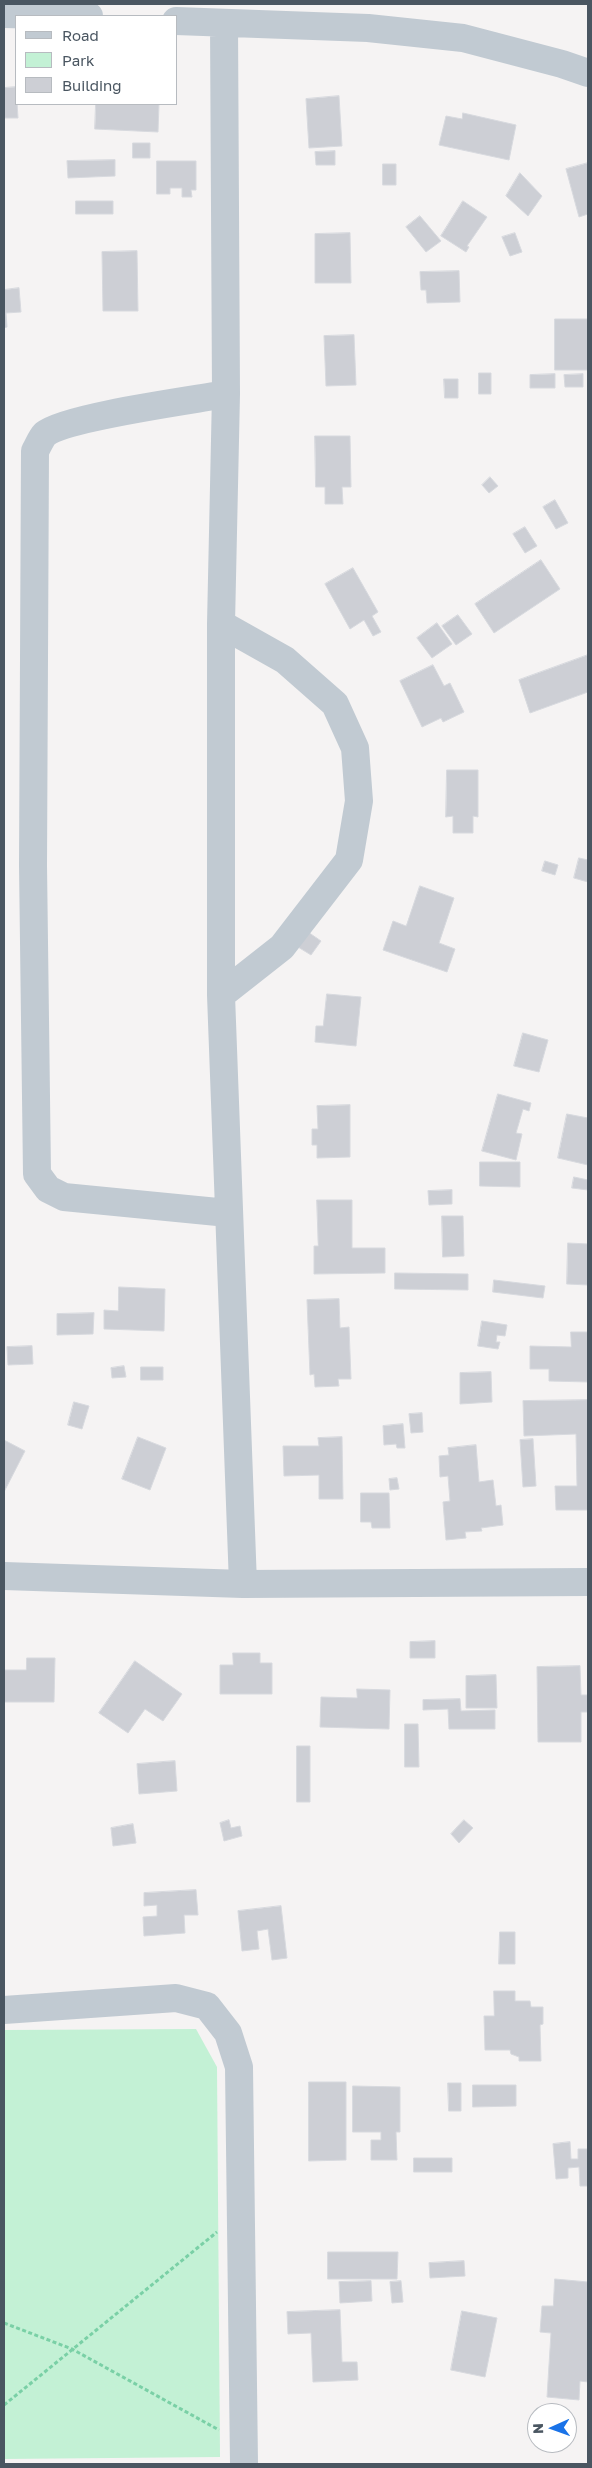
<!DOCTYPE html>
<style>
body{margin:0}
#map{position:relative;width:592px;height:2468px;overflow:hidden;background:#f5f3f3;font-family:"Golos Text",sans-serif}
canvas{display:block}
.frame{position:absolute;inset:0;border:5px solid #4a5661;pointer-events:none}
.legend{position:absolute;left:15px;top:15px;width:162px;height:90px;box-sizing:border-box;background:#fff;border:1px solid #b7bbc0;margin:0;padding:6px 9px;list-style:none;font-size:15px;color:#4a5661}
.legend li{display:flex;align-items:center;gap:10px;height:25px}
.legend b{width:25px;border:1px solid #b7bbc0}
.north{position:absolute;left:527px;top:2403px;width:50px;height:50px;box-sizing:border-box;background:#fff;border:1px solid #b7bbc0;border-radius:50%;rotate:268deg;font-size:14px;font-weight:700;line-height:20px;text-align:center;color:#4a5661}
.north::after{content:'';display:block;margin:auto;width:18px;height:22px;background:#1a73e8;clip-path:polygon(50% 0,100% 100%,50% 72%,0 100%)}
</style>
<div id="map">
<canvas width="592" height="2468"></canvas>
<div class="frame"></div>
<ul class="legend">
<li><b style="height:6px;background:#c1cad2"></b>Road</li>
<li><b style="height:14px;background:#c3f1d5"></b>Park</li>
<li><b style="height:14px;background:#cdcfd5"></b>Building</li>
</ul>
<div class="north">N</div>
</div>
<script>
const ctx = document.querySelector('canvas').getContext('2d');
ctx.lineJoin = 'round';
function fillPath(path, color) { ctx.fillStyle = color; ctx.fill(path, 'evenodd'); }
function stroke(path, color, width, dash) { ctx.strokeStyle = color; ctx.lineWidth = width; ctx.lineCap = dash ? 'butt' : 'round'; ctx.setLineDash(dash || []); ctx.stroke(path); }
fillPath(new Path2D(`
 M196 2029 217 2067 220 2457 4 2459V2030Z`), '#c3f1d5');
const building = new Path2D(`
 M16 87 18 118H4V88Z
 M339 96 342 146 309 148 306 99Z
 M96 104H159L158 132 95 129Z
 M463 113 516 125 509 160 439 145 446 116 462 119Z
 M133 143H150V158H133Z
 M335 151V165H316L315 152Z
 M115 160V176L68 178 67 161Z
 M157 161H196V190H191L192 197H182V188H170V194H157Z
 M588 163V214L579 217 566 169Z
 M383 164H396V185H383Z
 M520 173 542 196 528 216 506 196Z
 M76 201H113V214H76Z
 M463 201 487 217 467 246 469 247 466 252 441 236Z
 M420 216 441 241 426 252 406 227Z
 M350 233 351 283H315V234Z
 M515 233 522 252 510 256 502 237Z
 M137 251 138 311H103L102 252Z
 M459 271 460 302 427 303 426 290H421L420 272Z
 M19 288 21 312 6 313 7 327 4 328V290Z
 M555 319H588V370H555Z
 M354 335 356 385 326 386 324 336Z
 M479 373H491V394H479Z
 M555 374V388H530V375Z
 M583 374V387H565L564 375Z
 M444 379H458V398H445Z
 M315 436H350L351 487H342L343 504H325V487H316Z
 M490 477 498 486 489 493 482 485Z
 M555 500 568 523 556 529 543 507Z
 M525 527 537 546 525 553 513 534Z
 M541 560 560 589 494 633 475 604Z
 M353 568 378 612 372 616 381 632 373 636 364 620 350 629 325 584Z
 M458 615 472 634 456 645 442 626Z
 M437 623 452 644 432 658 417 638Z
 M588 655V692L530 713 519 680Z
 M433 665 444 686 450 683 464 712 443 722 441 718 422 727 400 681Z
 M447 770H478V817L473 816V833H453V816L446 817Z
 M579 858 588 860V882L574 878Z
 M545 861 558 865 555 875 542 871Z
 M420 886 454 898 439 943 455 949 447 972 383 950 393 921 406 926Z
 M308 932 321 941 311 955 298 947Z
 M327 994 361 997 356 1046 315 1042 316 1026H323Z
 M523 1033 548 1040 539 1072 514 1066Z
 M498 1094 531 1103 529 1111 523 1109 516 1133 522 1134 516 1160 482 1151Z
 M350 1105V1157L317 1158V1145H312V1129H318L317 1106Z
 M567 1114 588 1118V1165L558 1158Z
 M480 1162H520V1187L480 1186Z
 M574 1177 588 1180V1190L572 1188Z
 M452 1190V1204L429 1205 428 1191Z
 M317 1200H352V1248H385V1273L314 1274V1246H318Z
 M442 1216H463L464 1256 443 1257Z
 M568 1243 588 1244V1285L567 1284Z
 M395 1273 468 1274V1290L395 1289Z
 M494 1280 545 1286 543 1298 493 1292Z
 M119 1287 165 1289 164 1331 104 1329V1310L118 1311Z
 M339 1299 340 1328 349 1327 351 1379H338L339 1386 315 1387 314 1374 310 1375 307 1300Z
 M94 1313 93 1334 57 1335V1314Z
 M482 1321 507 1325 505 1336 497 1335 496 1342H500L498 1349 478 1346Z
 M571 1332H588V1382L549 1381V1369H530V1346L571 1347Z
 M32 1346 33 1364 8 1365 7 1347Z
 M124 1366 126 1377 112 1378 111 1368Z
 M141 1367H163V1380H141Z
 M491 1372 492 1402 460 1404V1373Z
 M588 1400V1510H556L555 1486H577L576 1434 524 1436 523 1401Z
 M74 1402 89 1406 82 1429 68 1425Z
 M422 1413 423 1432 411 1433 409 1414Z
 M403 1424 405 1448H397L396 1444 384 1445 383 1426Z
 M138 1437 166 1448 150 1490 122 1479Z
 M342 1437 343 1499H319V1475L284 1476 283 1446H319L318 1438Z
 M533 1439 536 1486 523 1487 520 1440Z
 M4 1440 25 1451 4 1492Z
 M476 1445 479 1482 493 1480 496 1506 501 1505 503 1525 481 1528 482 1531 465 1532 466 1538 446 1540 443 1502 450 1501 448 1476 440 1477 439 1456 449 1455 448 1448Z
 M397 1478 399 1489 390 1490 389 1479Z
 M361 1493H389L390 1528H372L371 1522H361Z
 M435 1641V1658H410V1642Z
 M233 1653H260V1663H272V1694H220V1665H233Z
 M27 1658H55L54 1702H4V1670H26Z
 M135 1661 182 1694 163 1721 145 1709 128 1733 99 1713Z
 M580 1666 581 1695H588V1712H581V1742H538L537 1667Z
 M496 1675 497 1708H466V1676Z
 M357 1689 390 1690 389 1729 320 1727 321 1697 357 1698Z
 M460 1699 461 1711 495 1710V1729H449L448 1709 423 1710V1700Z
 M405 1724H418L419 1767H405Z
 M297 1746H310V1802H297Z
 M175 1761 177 1791 139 1794 137 1764Z
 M229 1820 231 1828 240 1826 242 1836 224 1841 220 1823Z
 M464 1820 473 1828 459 1843 451 1834Z
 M133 1824 136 1843 113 1846 111 1828Z
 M196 1890 198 1915H184L185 1933 144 1936 143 1917 157 1916V1905L144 1906V1893Z
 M281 1906 287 1958 272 1960 268 1929 257 1931 259 1949 242 1951 238 1911Z
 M500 1932H515V1964H499Z
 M494 1991H515V2001H530L531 2007H543V2024L540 2025 541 2061H519V2057L511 2054 510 2050H485L484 2016H494Z
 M309 2082H346V2160L309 2161Z
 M448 2083H461V2111H449Z
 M473 2085H516V2106L473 2107Z
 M353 2086 400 2087V2132H396L397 2160H371V2140H381V2132H353Z
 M570 2142 571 2159H578V2149H588V2186H580L579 2167 568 2168V2178L556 2179 553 2144Z
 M414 2158H452V2172H414Z
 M328 2252H398L397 2279H328Z
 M464 2261 465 2276 430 2278 429 2263Z
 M555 2279 588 2282V2382L580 2381 579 2400 547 2397 551 2333 540 2332 542 2306H553Z
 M371 2281 372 2301 340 2303 339 2282Z
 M401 2281 403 2302 392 2303 390 2282Z
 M340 2310 342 2362H357L358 2380 313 2382 311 2333 288 2334 287 2312Z
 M462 2311 497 2318 485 2377 451 2370Z`);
fillPath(building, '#cdcfd5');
stroke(building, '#d7d9de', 1);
stroke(new Path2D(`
 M4 2323 72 2349 219 2430
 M4 2405 217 2232`), '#7ad0a6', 3, [4, 2.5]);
stroke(new Path2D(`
 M4 14 89 16
 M176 21 368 28 463 38 562 64 588 73
 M224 23 226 394 221 624V995L243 1584
 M226 394C193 400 65 417 45 434 41 438 38 446 35 451L33 865 37 1174 48 1189 64 1197 228 1213
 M221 624 285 660 335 704 355 748 359 801 349 860 282 947 221 995
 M4 1576 243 1584 588 1582
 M4 2010 176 1998 207 2006 228 2033 239 2067 244 2464`), '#c1cad2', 28);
</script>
